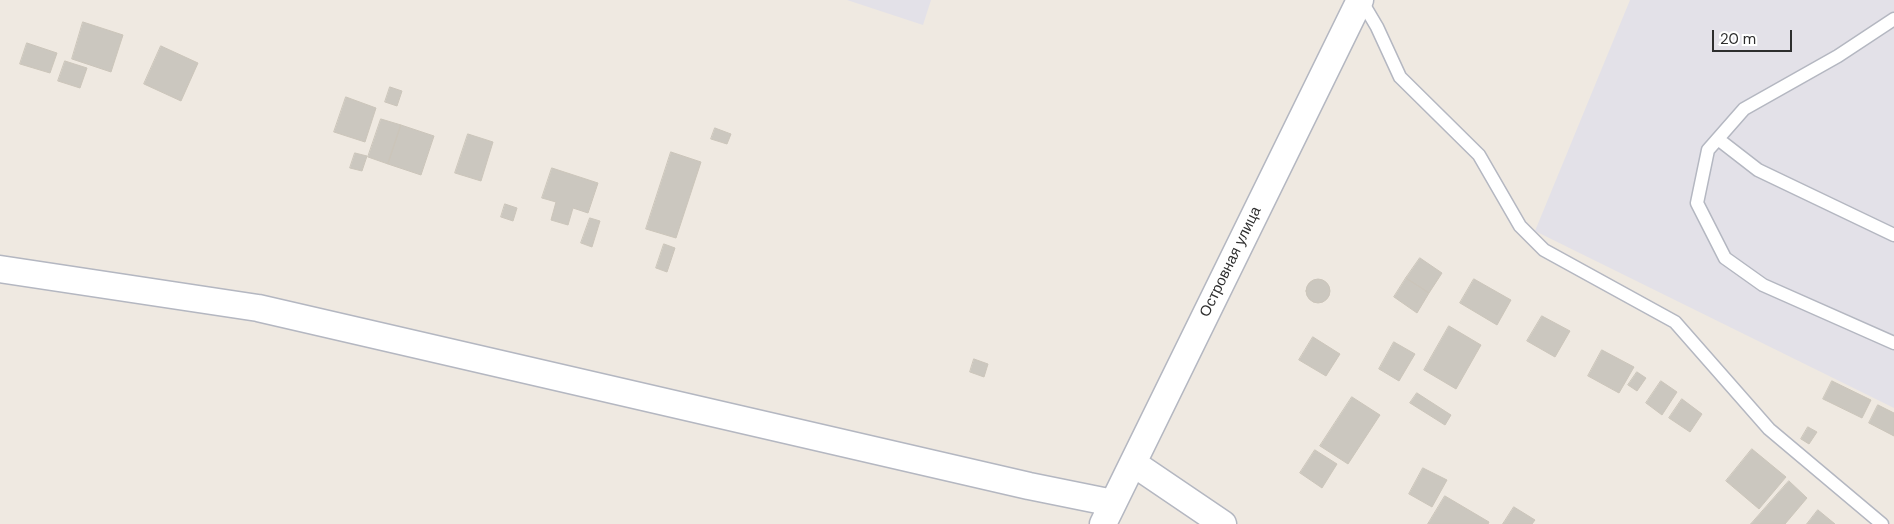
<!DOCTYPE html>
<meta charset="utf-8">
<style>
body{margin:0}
#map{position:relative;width:1894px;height:524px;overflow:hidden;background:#efe9e1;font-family:"DM Sans",sans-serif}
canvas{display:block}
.scale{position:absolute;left:1712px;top:30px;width:80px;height:22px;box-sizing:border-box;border:2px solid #2e2e2e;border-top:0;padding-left:6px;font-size:15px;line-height:18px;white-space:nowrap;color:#2e2e2e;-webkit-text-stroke:4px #fff;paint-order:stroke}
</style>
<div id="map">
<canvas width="1894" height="524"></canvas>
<div class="scale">20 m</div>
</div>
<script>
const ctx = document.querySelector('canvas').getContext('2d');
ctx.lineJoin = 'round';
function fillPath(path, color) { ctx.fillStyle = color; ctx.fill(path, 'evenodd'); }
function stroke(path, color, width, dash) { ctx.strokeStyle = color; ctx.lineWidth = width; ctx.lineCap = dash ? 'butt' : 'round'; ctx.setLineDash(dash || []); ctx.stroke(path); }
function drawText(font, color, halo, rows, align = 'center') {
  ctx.font = font + ' "DM Sans",sans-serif'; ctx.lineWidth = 4; ctx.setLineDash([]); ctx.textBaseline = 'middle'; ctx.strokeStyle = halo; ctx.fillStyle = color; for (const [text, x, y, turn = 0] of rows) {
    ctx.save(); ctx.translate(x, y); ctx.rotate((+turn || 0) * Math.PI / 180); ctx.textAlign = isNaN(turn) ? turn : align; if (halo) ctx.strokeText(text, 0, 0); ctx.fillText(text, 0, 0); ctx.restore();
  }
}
fillPath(new Path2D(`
 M847 0H931L923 25Z
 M1630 0H1894V408L1535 231Z`), '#e3e1e8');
const building = new Path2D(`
 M83 22 123 35 111 72 72 59Z
 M27 43 57 53 50 73 20 64Z
 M161 46 198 63 181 101 144 84Z
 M65 61 87 68 80 88 58 81Z
 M390 87 402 91 397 106 385 102Z
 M346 97 376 108 365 142 334 132Z
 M381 119 401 125 388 164 368 157Z
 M401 125 434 136 421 175 388 164Z
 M715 128 731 134 727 144 711 139Z
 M468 134 493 142 481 181 455 173Z
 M671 152 701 162 676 238 646 229Z
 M355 153 367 156 362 171 350 168Z
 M552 168 598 183 588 213 573 208 568 225 551 220 556 202 542 198Z
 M505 204 517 208 513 221 501 217Z
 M590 218 600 221 592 247 581 243Z
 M664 244 675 248 667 272 656 268Z
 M1420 258 1442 273 1429 293 1406 278Z
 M1406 278 1429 293 1417 313 1394 297Z
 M1306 291a12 12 0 1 1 24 0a12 12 0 1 1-24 0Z
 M1474 279 1511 300 1497 325 1460 303Z
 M1542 316 1570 331 1555 357 1527 341Z
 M1449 326 1481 345 1456 389 1424 370Z
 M1313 337 1340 354 1326 376 1299 360Z
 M1394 342 1415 354 1399 381 1379 369Z
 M1602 350 1634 367 1619 393 1588 376Z
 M974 359 988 364 984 377 970 372Z
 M1637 372 1646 378 1637 391 1628 385Z
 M1661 381 1677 392 1662 415 1646 403Z
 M1832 381 1871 400 1862 418 1823 399Z
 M1417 393 1451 415 1445 425 1410 403Z
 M1352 397 1380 415 1348 464 1320 446Z
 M1682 399 1702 414 1690 432 1669 418Z
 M1878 405 1894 413V436L1869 423Z
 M1808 427 1817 432 1809 444 1801 439Z
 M1752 449 1786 477 1759 509 1726 481Z
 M1315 450 1337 464 1322 488 1300 473Z
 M1423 468 1447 480 1432 507 1409 494Z
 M1789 481 1807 498 1785 524H1751Z
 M1445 496 1489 522 1488 524H1428Z
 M1514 507 1535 520 1532 524H1503Z
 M1818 510 1835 524H1807Z`);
fillPath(building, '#cbc7bf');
stroke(building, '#cbc5ba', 1);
const lane = new Path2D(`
 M1361 0 1377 27 1400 77 1479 155 1520 226 1544 250 1675 322 1769 429 1882 524
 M1894 19 1838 56 1744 109 1708 150 1697 203 1725 258 1763 285 1894 343
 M1718 139 1758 170 1894 235`);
const street = new Path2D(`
 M0 269 258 308 1029 486 1113 503
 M1133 463 1223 524
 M1103 524 1360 0`);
stroke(lane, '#b4b7c1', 15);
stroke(street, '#b4b7c1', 29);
stroke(lane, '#fff', 12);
stroke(street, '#fff', 26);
drawText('15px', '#2e2e2e', '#fff', [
 ["Островная улица",1231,262,-64]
]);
</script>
